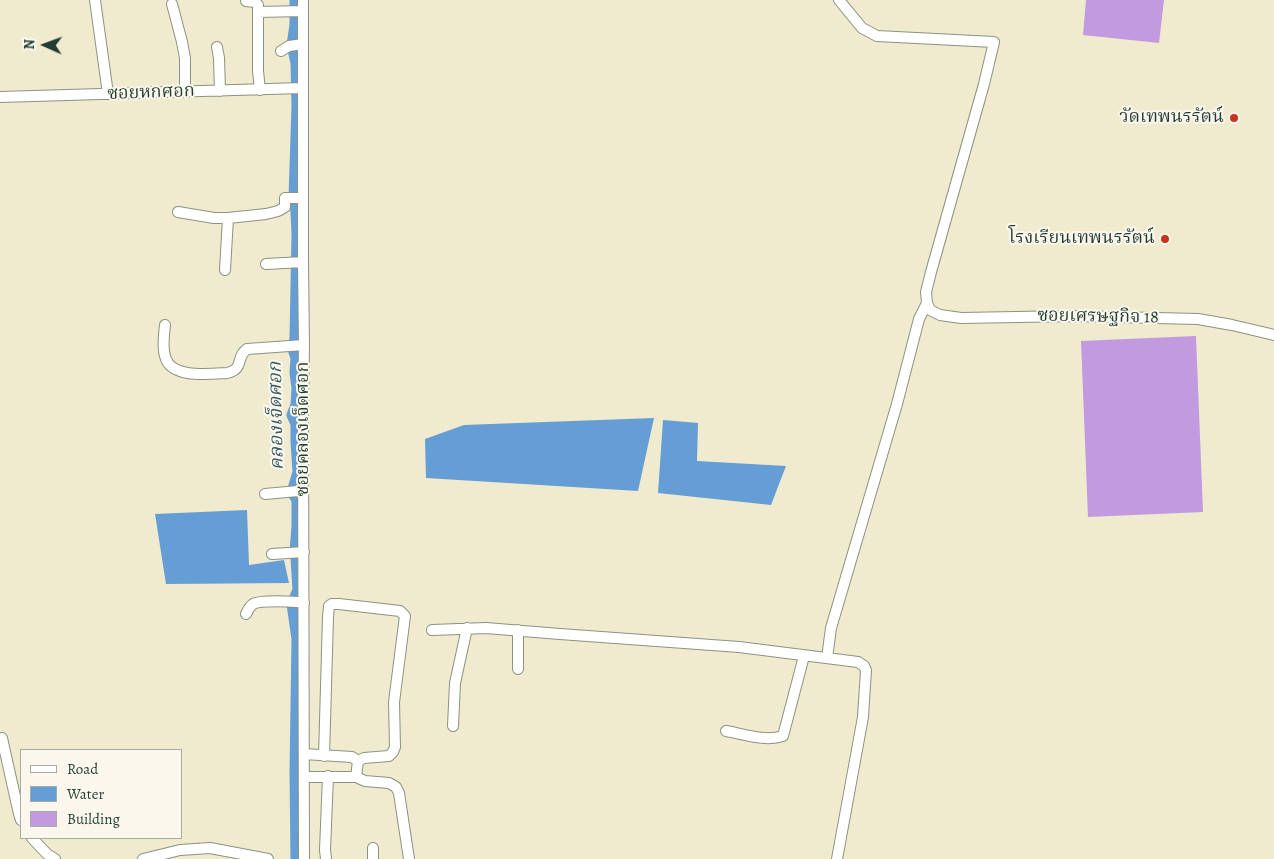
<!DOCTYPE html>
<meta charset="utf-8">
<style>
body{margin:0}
#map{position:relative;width:1274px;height:859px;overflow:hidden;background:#f0eacf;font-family:Alegreya,serif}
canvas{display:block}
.legend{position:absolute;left:20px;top:749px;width:162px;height:90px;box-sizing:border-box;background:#fbf7ec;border:1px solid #a3ada2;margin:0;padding:6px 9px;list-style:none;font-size:15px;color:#1f3d34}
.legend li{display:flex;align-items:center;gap:10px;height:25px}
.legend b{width:25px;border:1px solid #a3ada2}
.north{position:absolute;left:20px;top:20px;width:50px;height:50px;-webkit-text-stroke:4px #fbf7ec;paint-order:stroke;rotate:272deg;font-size:14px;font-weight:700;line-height:20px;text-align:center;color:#1f3d34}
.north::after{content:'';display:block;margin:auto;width:18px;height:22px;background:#1f3d34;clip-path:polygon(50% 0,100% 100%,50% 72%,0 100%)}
</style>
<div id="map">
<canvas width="1274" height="859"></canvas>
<ul class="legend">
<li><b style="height:6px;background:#fff"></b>Road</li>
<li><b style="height:14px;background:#659ed4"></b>Water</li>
<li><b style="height:14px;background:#c19ae0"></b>Building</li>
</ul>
<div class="north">N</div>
</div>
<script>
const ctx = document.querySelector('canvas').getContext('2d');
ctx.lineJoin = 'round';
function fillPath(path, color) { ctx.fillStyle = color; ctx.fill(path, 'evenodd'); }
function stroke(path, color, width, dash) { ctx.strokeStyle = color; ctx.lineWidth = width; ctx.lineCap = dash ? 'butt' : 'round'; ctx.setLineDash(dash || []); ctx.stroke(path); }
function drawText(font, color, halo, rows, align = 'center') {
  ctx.font = font + ' Alegreya,"Noto Serif Thai",serif'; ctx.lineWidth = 4; ctx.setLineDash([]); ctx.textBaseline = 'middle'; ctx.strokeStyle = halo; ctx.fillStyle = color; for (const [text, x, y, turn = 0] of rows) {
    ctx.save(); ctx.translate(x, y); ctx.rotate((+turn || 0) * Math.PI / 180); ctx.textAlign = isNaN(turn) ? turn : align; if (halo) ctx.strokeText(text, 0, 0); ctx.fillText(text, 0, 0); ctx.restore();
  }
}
fillPath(new Path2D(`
 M654 418 638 491 426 478 425 439 464 425Z
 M663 420 698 423 697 461 786 466 771 505 658 493Z
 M247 510 249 565 284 560 289 583 166 584 155 514Z`), '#659ed4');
stroke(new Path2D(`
 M295 0V25L292 45 296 63 297 106 294 198 296 212 297 234 295 338 293 349 296 358 295 373 297 388 296 405 292 415 296 424V442L298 472 292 492 297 500V526L295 552 296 558 298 590 292 604 297 639 295 773 296 859`), '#659ed4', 11);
fillPath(new Path2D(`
 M1086 0H1164L1159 43 1083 35Z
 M1196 336 1203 512 1088 517 1081 341Z`), '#c19ae0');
const minor = new Path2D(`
 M95 0 108 94
 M303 0V262L304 345 303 412 304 859
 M246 1 255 2 258 5V71L260 90
 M172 4 182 42 185 58V91
 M258 12 303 11
 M217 47 219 58 220 91
 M281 51 289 46 303 44
 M0 97 302 88
 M178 212 214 218H228L266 214 278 211 285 207V198H303
 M266 264 303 262
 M225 270 228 218
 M927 303 930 310 940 315 961 318 1072 316 1198 319 1232 325 1274 335
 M165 325C164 335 162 347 165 356 170 379 209 374 227 373 245 369 235 357 247 349L304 345
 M265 494 298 491 303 488
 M272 554 304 552
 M246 614C248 610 249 607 253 604 260 600 295 601 304 603
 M432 630 486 628 560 634 739 647 858 662 864 666 866 670 863 717 837 859
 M827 658 831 628 897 404 919 319 927 303 926 292 931 272 984 84 994 42 877 36 862 28 839 0
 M518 669V630
 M453 726 455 683 467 628
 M726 731C744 734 765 742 783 736L804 656
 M2 738 19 814 21 820
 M304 754 352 757 358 761
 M324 756 328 617 329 606 332 604H339L400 611 405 616 394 702 395 747 393 752 389 756 364 758 358 761 356 777
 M304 777H356L365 781 389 783 396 787 399 793 409 859
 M32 838 47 854 55 859
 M143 859 180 850 210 848 268 859
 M326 859 325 850 328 776
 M373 859V848`);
stroke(minor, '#889482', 12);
stroke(minor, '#fff', 10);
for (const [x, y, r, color] of [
 [1234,118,5,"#c8321e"],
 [1165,239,5,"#c8321e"]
]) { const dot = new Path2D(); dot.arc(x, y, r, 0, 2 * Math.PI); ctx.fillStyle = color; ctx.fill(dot); stroke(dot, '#fbf7ec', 2); }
drawText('18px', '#1f3d34', '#fbf7ec', [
 ["ซอยหกศอก",151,93,-2],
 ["ซอยเศรษฐกิจ 18",1098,317,1],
 ["ซอยคลองเจ็ดศอก",304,429,-90]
]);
drawText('18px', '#1f3d34', '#fbf7ec', [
 ["วัดเทพนรรัตน์",1224,118],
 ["โรงเรียนเทพนรรัตน์",1155,239]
], 'right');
drawText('italic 19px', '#345a64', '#fbf7ec', [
 ["คลองเจ็ดศอก",277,416,-91]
]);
</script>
